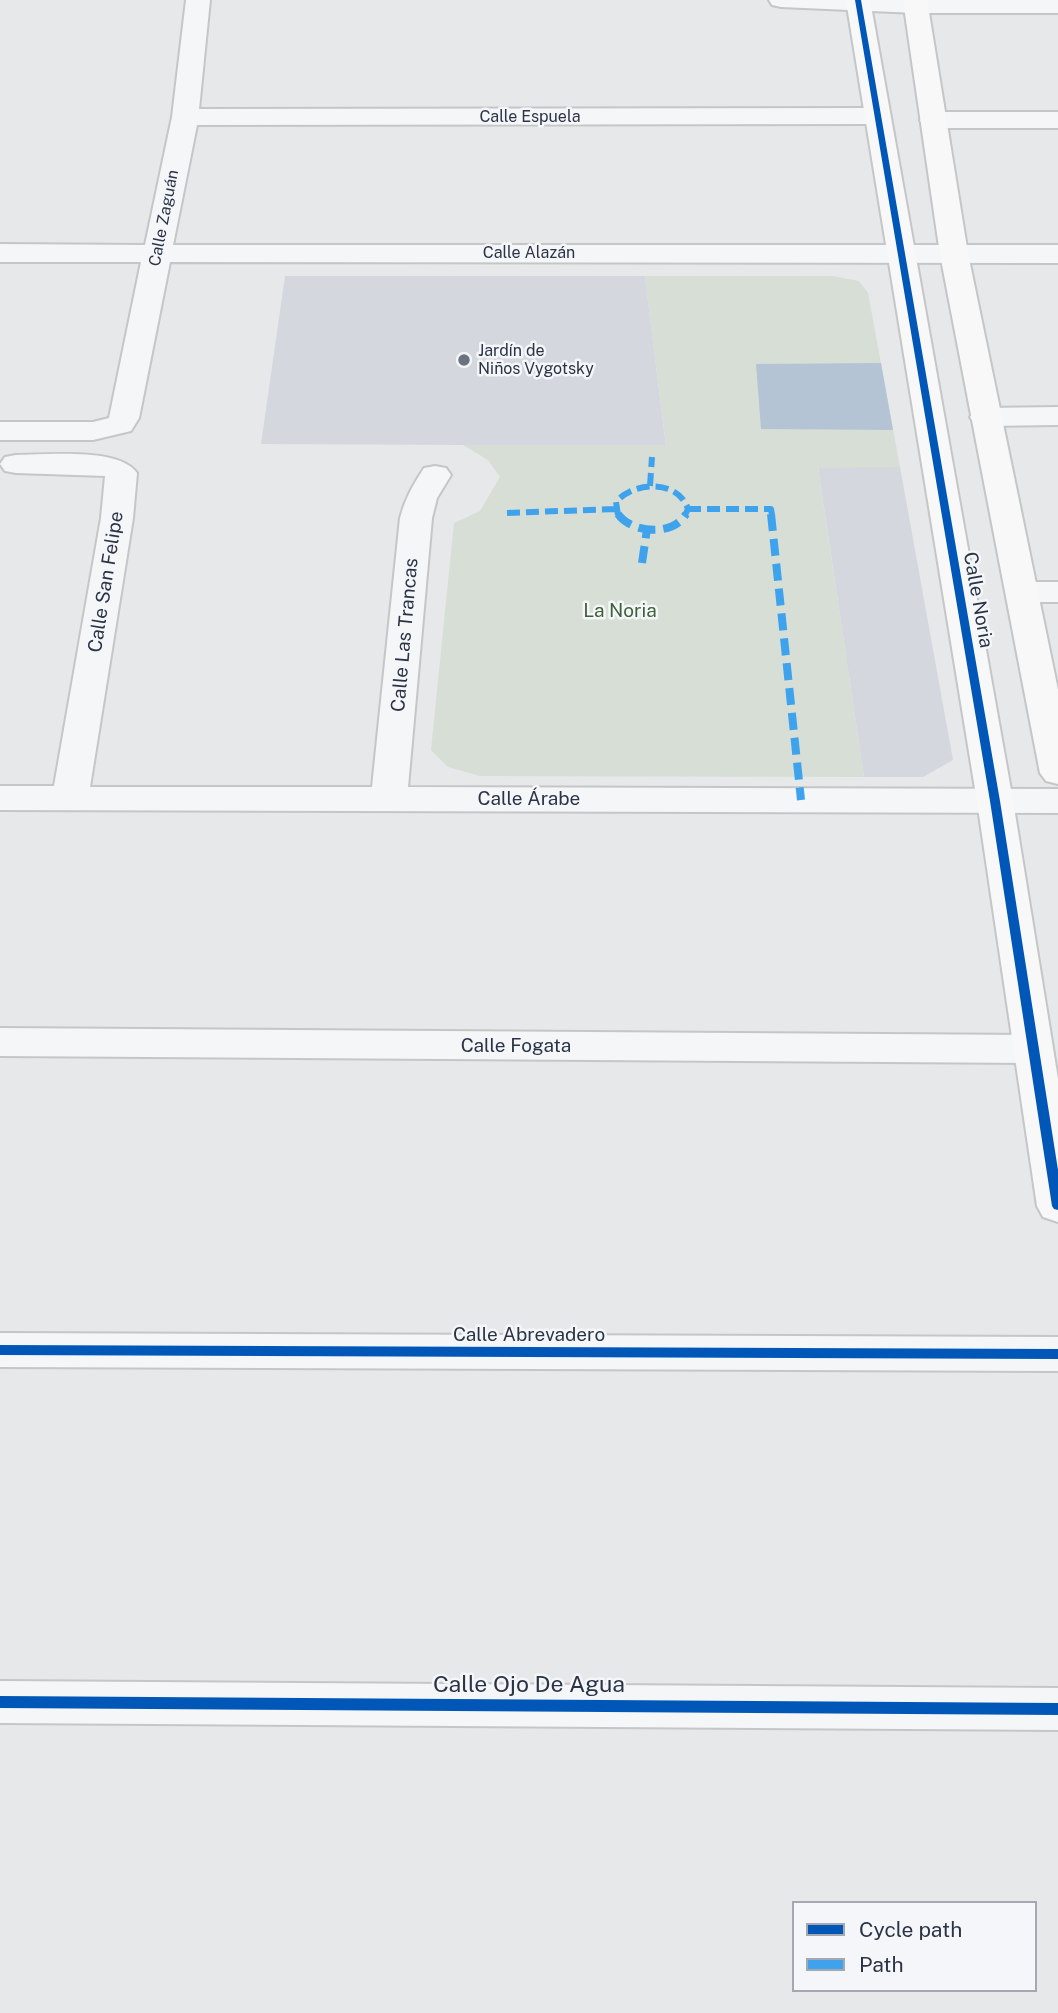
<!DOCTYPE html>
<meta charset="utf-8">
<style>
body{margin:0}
#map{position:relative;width:1058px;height:2013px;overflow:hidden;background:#e6e8ea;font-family:"Public Sans",sans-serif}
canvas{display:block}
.legend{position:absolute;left:792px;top:1901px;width:245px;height:91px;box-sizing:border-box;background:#f4f6f9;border:2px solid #a4a8b1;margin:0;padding:9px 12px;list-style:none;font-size:21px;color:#2b3445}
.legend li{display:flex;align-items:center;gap:14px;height:35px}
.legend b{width:35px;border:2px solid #a4a8b1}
</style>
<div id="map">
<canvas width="1058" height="2013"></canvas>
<ul class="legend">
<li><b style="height:9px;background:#0057b8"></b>Cycle path</li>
<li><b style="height:9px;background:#3ea3ec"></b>Path</li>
</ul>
</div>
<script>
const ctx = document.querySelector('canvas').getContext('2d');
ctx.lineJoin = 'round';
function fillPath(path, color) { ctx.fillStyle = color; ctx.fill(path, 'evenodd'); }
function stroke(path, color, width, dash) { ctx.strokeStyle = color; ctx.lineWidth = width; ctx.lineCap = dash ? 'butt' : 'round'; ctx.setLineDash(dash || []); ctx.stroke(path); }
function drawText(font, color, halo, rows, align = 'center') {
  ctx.font = font + ' "Public Sans",sans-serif'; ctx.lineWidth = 5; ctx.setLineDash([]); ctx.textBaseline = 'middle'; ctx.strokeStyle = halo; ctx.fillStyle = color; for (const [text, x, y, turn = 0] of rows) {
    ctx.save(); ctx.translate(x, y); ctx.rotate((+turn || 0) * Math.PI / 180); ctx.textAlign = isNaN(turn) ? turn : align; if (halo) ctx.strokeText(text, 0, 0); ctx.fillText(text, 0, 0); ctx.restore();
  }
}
fillPath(new Path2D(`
 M285 276H645L666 446 261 444Z
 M818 467H900L953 760 923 777H864Z`), '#d4d7dd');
fillPath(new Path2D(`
 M645 276H832L859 281 868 293 900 467 818 468 864 777 480 776 448 767 431 750 454 523 480 511 500 477 488 460 463 445H666Z`), '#d6ded6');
fillPath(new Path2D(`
 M881 363 893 430 761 429 756 364Z`), '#b4c4d5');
const street = new Path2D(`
 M186 0H210L199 109 876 108 885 110 889 116 885 122 876 124 197 125 173 245H1058V263L170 262 139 418 131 431 93 440H0V422H93L109 418 141 262H0V244L145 245 172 117Z
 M769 0H1058V13H916L781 7 772 5Z
 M933 112H1058V128H933L924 126 920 120 924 114Z
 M1058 407V425L985 426 974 423 970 417 974 411 985 408Z
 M16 455C46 455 119 447 137 473L133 518 90 787H372L400 518C405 499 413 485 424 468L435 466 446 468 451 475 437 498 432 518 408 787 1058 789V813L0 810V786H54L101 518 105 476 16 473 5 471 0 464 5 457Z
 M1022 582H1058V602H1022L1010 599 1006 592 1010 585Z
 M0 1028 1032 1035 1046 1039 1052 1049 1046 1059 1032 1063 0 1056Z
 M0 1333 1058 1337V1371L0 1367Z
 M0 1681 1058 1688V1730L0 1723Z`);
const secondary = new Path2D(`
 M846 0H870L1013 801 1058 1079V1222L1043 1217 1037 1206 977 801Z
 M903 0H927L968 254 1058 690V784L1046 781 1040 773 940 254Z`);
stroke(street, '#c4c6c8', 4);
stroke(secondary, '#c4c6c8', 4);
fillPath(street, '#f5f6f7');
fillPath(secondary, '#f8f8f8');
stroke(new Path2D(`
 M650 486 652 457
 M688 509H771L772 515
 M507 513 615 509
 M618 515 616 502C634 481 678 479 688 509L685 515`), '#3ea3ec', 6, [13, 6]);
stroke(new Path2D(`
 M618 514C631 533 673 537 686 514
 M771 514 801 800
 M642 563 647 529`), '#3ea3ec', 8, [17, 8]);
fillPath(new Path2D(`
 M855 0H861L1000 801 1058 1170V1210L1054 1209 1052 1206 990 801Z
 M0 1345 1058 1349V1359L0 1355Z
 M0 1696 1058 1703V1715L0 1708Z`), '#0057b8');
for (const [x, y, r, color] of [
 [464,360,7,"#6c737f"]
]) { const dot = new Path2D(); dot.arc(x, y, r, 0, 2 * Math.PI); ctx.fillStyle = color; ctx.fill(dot); stroke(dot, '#f4f6f9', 2.5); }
drawText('16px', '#2b3445', '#f4f6f9', [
 ["Calle Espuela",530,117],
 ["Calle Zaguán",164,218,-79],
 ["Calle Alazán",529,253]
]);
drawText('16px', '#2b3445', '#f4f6f9', [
 ["Jardín de",478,351],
 ["Niños Vygotsky",478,369]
], 'left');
drawText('19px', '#2b3445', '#f4f6f9', [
 ["Calle San Felipe",106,582,-81],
 ["Calle Noria",978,600,80],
 ["Calle Las Trancas",405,635,-85],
 ["Calle Árabe",529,799],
 ["Calle Fogata",516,1046],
 ["Calle Abrevadero",529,1335]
]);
drawText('19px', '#3f6138', '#f4f6f9', [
 ["La Noria",620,611]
]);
drawText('23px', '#2b3445', '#f4f6f9', [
 ["Calle Ojo De Agua",529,1685]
]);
</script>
